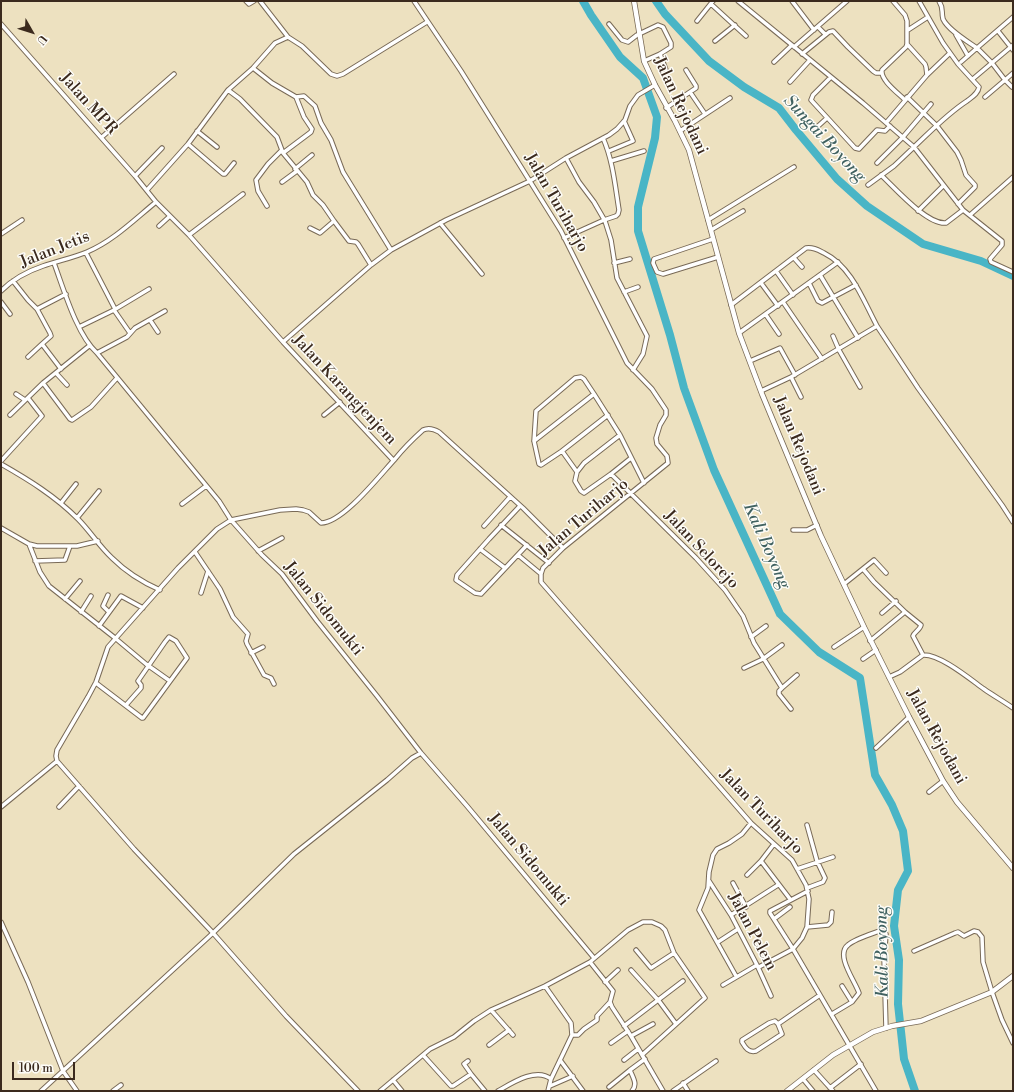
<!DOCTYPE html>
<style>
body{margin:0}
#map{position:relative;width:1014px;height:1092px;overflow:hidden;background:#ede1c0;font-family:"Libre Bodoni",serif}
canvas{display:block}
.frame{position:absolute;inset:0;border:2px solid #3b2a1e;pointer-events:none}
.north{position:absolute;left:12px;top:12px;width:40px;height:40px;-webkit-text-stroke:3px #fdfcf7;paint-order:stroke;rotate:129deg;font-size:11px;font-weight:700;line-height:16px;text-align:center;color:#3b2a1e}
.north::after{content:'';display:block;margin:auto;width:14px;height:18px;background:#3b2a1e;clip-path:polygon(50% 0,100% 100%,50% 72%,0 100%)}
.scale{position:absolute;left:12px;top:1062px;width:63px;height:18px;box-sizing:border-box;border:2px solid #3b2a1e;border-top:0;padding-left:5px;font-size:12px;line-height:14px;white-space:nowrap;color:#3b2a1e;-webkit-text-stroke:3px #fdfcf7;paint-order:stroke}
</style>
<div id="map">
<canvas width="1014" height="1092"></canvas>
<div class="frame"></div>
<div class="north">U</div>
<div class="scale">100 m</div>
</div>
<script>
const ctx = document.querySelector('canvas').getContext('2d');
ctx.lineJoin = 'round';
function stroke(path, color, width, dash) { ctx.strokeStyle = color; ctx.lineWidth = width; ctx.lineCap = dash ? 'butt' : 'round'; ctx.setLineDash(dash || []); ctx.stroke(path); }
function drawText(font, color, halo, rows, align = 'center') {
  ctx.font = font + ' "Libre Bodoni",serif'; ctx.lineWidth = 3; ctx.setLineDash([]); ctx.textBaseline = 'middle'; ctx.strokeStyle = halo; ctx.fillStyle = color; for (const [text, x, y, turn = 0] of rows) {
    ctx.save(); ctx.translate(x, y); ctx.rotate((+turn || 0) * Math.PI / 180); ctx.textAlign = isNaN(turn) ? turn : align; if (halo) ctx.strokeText(text, 0, 0); ctx.fillText(text, 0, 0); ctx.restore();
  }
}
stroke(new Path2D(`
 M583 1 591 15 620 57 643 78 657 117 655 138 638 207V231L670 335 684 388 714 470 780 614 819 652 860 678 875 775 892 805 903 831 908 871 898 890 894 926 899 960 898 1004 904 1059 915 1091
 M656 1 665 14 709 61 744 87 779 108 796 130 837 179 867 206 923 244 981 261 1013 276`), '#49b5c6', 8);
const minor = new Path2D(`
 M246 1 249 4 254 1
 M260 1 288 37 302 46 331 74 337 76 343 74 427 22
 M414 1 461 71 561 231 627 363 652 389 666 410V415L660 425 656 438 657 444 667 456 668 463 563 548 543 568 541 574V582L751 823 792 860 806 885 809 899 807 927 802 938 793 949 876 1091
 M738 1 863 103 914 147C931 131 947 114 967 101 972 97 978 94 979 87L958 64 943 43 919 1
 M792 1 814 30
 M893 1 905 15 907 21V44L906 47 882 70C880 80 898 93 905 100
 M939 1C944 9 941 11 943 19 948 30 967 41 977 48L961 62
 M711 4 746 36
 M1013 17 977 48 992 63 1005 80 1013 73
 M697 21 713 1
 M1 24 135 176 156 202 189 235 283 342 393 460
 M609 24 622 40 628 42 637 35 658 25 663 27 671 43V47L660 54 644 61
 M818 27 825 34
 M908 30 928 17
 M998 31 1013 50
 M956 35 968 56
 M715 41 735 25
 M907 44 925 64 926 67 927 75
 M794 47 847 1
 M660 54 666 70
 M802 54 829 32 833 31 848 47 873 71 876 73H881
 M774 62 792 45
 M253 68 272 83 296 97 304 117 312 129 311 132 283 153
 M831 77 813 95 811 100 855 148 859 149 877 130 885 131 890 126
 M974 78 1013 45
 M790 82 810 60
 M228 90 240 99 277 137 283 153 307 182 313 195 323 205 334 221 349 241 356 242 358 244 371 265
 M690 92 705 114
 M296 97 304 96 315 106 321 123 331 140 343 172 391 250
 M907 97 937 126 957 152 961 160 966 175 975 185V187L958 204
 M985 97 1005 80 1012 87
 M666 108 696 88V86L686 70
 M807 122 812 127 816 128 827 118
 M886 123 927 75 950 53
 M197 131 217 147
 M680 131 730 98
 M102 137 174 74
 M188 144 223 174H225L234 163
 M609 151 633 141 624 121
 M566 158 579 182 594 202 605 221 611 240 617 278 647 336 643 354 633 370
 M611 161 644 151
 M877 163 903 137 931 104
 M295 169 312 155
 M881 175C895 188 927 225 946 223L963 210
 M135 176 162 148
 M282 182 297 171
 M868 185 894 166 914 147 963 210 1002 241V245L990 259 991 262 1013 272
 M147 190 188 144 228 90 253 68 275 43 288 37
 M267 206 258 191 256 180 268 164 281 151
 M918 211 943 186
 M970 215 1013 177
 M708 220 794 167
 M440 223 482 274
 M159 226 170 216
 M310 228 320 233 334 221
 M711 230 743 211
 M1 234 22 220
 M189 235 243 194
 M564 238 604 220 616 216 618 214 619 210C615 185 613 161 603 138
 M713 239 654 259 653 263 657 272 663 274 718 257
 M86 253 115 309
 M794 258 802 267
 M54 263C64 290 77 335 97 353L219 501 231 520 262 555 282 574 317 621 377 696 421 753 467 806 594 958
 M614 263 630 259
 M776 271 793 295
 M820 275 858 338
 M13 281 28 300 37 309 50 333 51 336 42 344
 M761 283 778 306
 M809 283 818 301 822 303 856 285
 M1 291C12 280 28 271 43 266 57 261 73 258 87 252 113 241 134 220 156 202
 M624 292 638 287
 M1 302 10 314
 M783 302 822 359
 M731 305 806 248C813 247 818 250 824 253 852 267 863 300 877 326L791 377 761 391
 M37 309 66 294
 M114 310 130 333
 M766 315 779 334
 M150 320 158 332
 M877 326 918 388 1002 505 1013 522
 M79 327 114 310 149 289
 M739 333 838 262
 M833 336 839 350 860 387
 M283 342 371 265 391 250 446 220 530 181 566 158 609 135 617 129 625 120 630 106 638 95 655 85
 M97 353 127 337 135 328 165 311
 M28 357 42 344 61 369
 M750 361 780 348 795 375
 M56 373 67 385
 M791 377 801 397
 M43 383 70 419 72 420 91 407 117 378
 M16 394 25 400
 M10 415 43 383 89 346
 M324 415 340 402
 M534 441 594 394
 M562 451 541 465 539 464 534 441 536 411 575 378 581 377 584 379 594 394 620 435 644 483
 M631 458 611 474 696 558 725 590 743 616 754 643 782 688 779 691V694L791 709
 M1 461 42 416 28 398
 M1 464C29 480 55 496 78 519 90 531 99 546 112 558 126 572 142 582 160 590
 M577 472 562 451 608 415
 M611 474 584 493 581 491 575 481 577 472 584 463 620 435
 M61 503 76 484
 M182 504 206 486
 M520 506 489 539 457 575 456 580 475 593 481 594 527 545
 M77 518 99 491
 M501 525 549 563
 M484 526 510 497
 M1 528 29 544 37 546H77L98 541
 M793 530H807L817 525
 M29 544 40 572 49 586 115 638 146 664 170 681
 M480 549 505 568
 M258 551 282 538
 M195 552 220 589 233 617 248 634 246 641 247 644 264 675 271 678 274 684
 M518 555 541 574
 M35 561 65 560 70 546
 M863 569 874 582 905 612
 M844 584 874 560 886 573
 M201 593 208 571
 M108 595 103 606 109 612
 M65 599 80 581
 M81 612 91 596
 M882 613 896 601
 M99 626 121 596 143 608
 M751 637 766 626
 M870 641 905 612 921 625C920 630 914 632 913 636L923 655
 M834 647 864 627
 M251 653 263 647
 M863 659 876 650
 M744 668 763 659 782 645
 M889 677 900 672 923 655C940 654 970 679 984 689 994 696 1003 701 1013 708
 M96 683 142 718H143L187 658 176 641 169 637 165 642 138 681 141 685V688L126 705
 M782 688 797 675
 M876 748 909 717
 M421 753 412 758 387 780 294 854 213 933 134 849 57 761 56 756 57 750 88 697 96 682 108 647 178 568 217 529 231 520 280 510 296 509 303 510 309 512 321 523C343 523 380 475 395 459 403 449 413 439 423 430 429 427 434 429 439 432L523 508 563 548
 M929 792 943 781
 M1 807 57 761
 M59 807 79 786
 M761 861 790 899
 M797 869 833 857
 M747 875 761 861 774 844
 M709 881 731 915 757 965 771 996
 M733 883 746 907
 M807 888 823 882 825 878 817 861 807 825
 M731 915 778 885
 M774 919 790 907
 M1 922 28 982 63 1071 77 1091
 M807 927 828 925 831 922 832 912
 M718 942 738 929
 M636 950 651 968 674 953
 M914 951 955 933 958 932 964 936 974 931 978 932 982 937 983 962 992 992 1002 1020 1013 1043
 M590 962 613 991 610 1002 612 1007 631 1036 663 1091
 M759 967 793 949 770 913V911L808 891
 M631 970 659 1001 676 1024
 M736 976 699 910 708 888 709 872 713 855 717 849 729 843 742 834 751 823
 M605 982 618 970
 M723 985 757 965
 M545 986 571 1023 572 1035 551 1079 548 1091
 M842 986 852 1002
 M491 1010 513 1035
 M832 1014 852 1002 859 993C855 981 835 955 848 945 854 939 874 933 882 930L886 934 884 958 886 1028
 M778 1024 782 1034 756 1051C748 1053 745 1047 742 1042V1040L769 1023 775 1021 778 1024 820 995
 M624 1026 683 981
 M572 1035H578L584 1029 597 1020V1016L610 1002
 M631 1036 653 1024
 M611 1043 628 1031
 M489 1045 509 1030
 M423 1055 451 1086H453L471 1074 485 1091
 M560 1060 583 1091
 M624 1060 638 1049
 M468 1061 464 1064 471 1074
 M630 1070 645 1059
 M814 1070 833 1091
 M803 1079 813 1091
 M393 1080 402 1091
 M683 1083 688 1091
 M550 1086 573 1076
 M609 1087 630 1070C633 1078 638 1084 632 1091
 M830 1088 861 1064
 M41 1091 213 933 286 1016 358 1091
 M113 1091 121 1085
 M380 1091 430 1049 454 1037 474 1021 491 1010 545 986 590 962 628 930 643 922H652L661 926 665 930 674 953 705 998 642 1055
 M498 1091C512 1083 536 1067 551 1079
 M673 1091 716 1061`);
const secondary = new Path2D(`
 M634 1 644 61 655 85 675 121 689 150 739 333 762 394 821 536 864 627 909 717 943 781 957 802 1013 868
 M787 1091 833 1055 873 1032 892 1026 921 1021 992 992 1013 976`);
stroke(minor, '#796a57', 5.5);
stroke(secondary, '#796a57', 6);
stroke(minor, '#fff', 3.5);
stroke(secondary, '#fff', 4.5);
drawText('16px', '#3b2a1e', '#fdfcf7', [
 ["Jalan MPR",88,104,48],
 ["Jalan Rejodani",680,106,65],
 ["Jalan Turiharjo",556,203,60],
 ["Jalan Jetis",55,250,-22],
 ["Jalan Karangjenjem",344,390,47],
 ["Jalan Rejodani",798,446,67],
 ["Jalan Turiharjo",584,518,-40],
 ["Jalan Selorejo",701,550,47],
 ["Jalan Sidomukti",323,609,51],
 ["Jalan Rejodani",936,737,61],
 ["Jalan Turiharjo",761,812,46],
 ["Jalan Sidomukti",528,860,50],
 ["Jalan Pelem",752,932,62]
]);
drawText('italic 17px', '#416261', '#fdfcf7', [
 ["Sungai Boyong",824,139,47],
 ["Kali Boyong",766,546,66],
 ["Kali Boyong",883,952,-91]
]);
</script>
